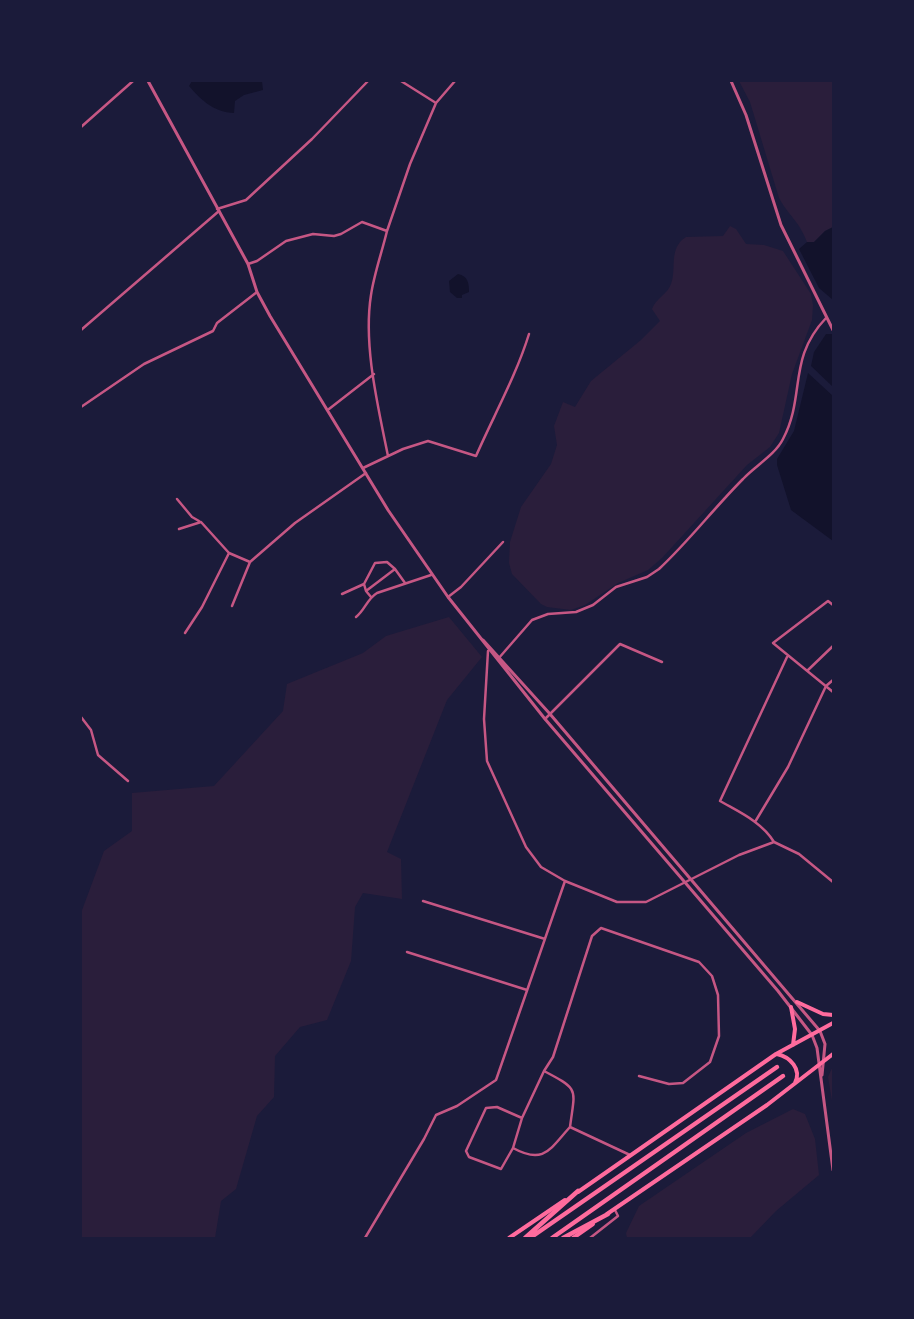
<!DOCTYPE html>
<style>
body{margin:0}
#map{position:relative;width:914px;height:1319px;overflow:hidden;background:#1b1b3a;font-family:Montserrat,sans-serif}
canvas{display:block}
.frame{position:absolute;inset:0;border:82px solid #1b1b3a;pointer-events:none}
</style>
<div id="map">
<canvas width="914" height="1319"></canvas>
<div class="frame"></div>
</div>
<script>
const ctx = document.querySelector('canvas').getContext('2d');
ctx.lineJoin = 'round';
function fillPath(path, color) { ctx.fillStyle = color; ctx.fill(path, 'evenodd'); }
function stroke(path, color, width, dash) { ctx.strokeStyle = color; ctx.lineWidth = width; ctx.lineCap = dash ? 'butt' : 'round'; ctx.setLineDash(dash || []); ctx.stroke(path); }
fillPath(new Path2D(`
 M739 81H833V227L825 231 814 242H807C799 221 789 216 779 198L750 102Z
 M730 226 736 229 746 244 764 245 783 251 811 294 813 305 812 320 792 374 779 433 770 447 747 465 662 558 648 570 618 583 585 605 571 610 547 607 541 604 512 574 509 563 510 542 521 507 551 464 557 445 554 426 563 402 575 407 591 381 641 340 660 321 652 309C656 298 667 295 671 284 677 269 668 248 686 237L723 236Z
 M449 617 482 657 447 700 387 852 401 859 402 899 363 893 355 907 351 961 327 1020 300 1027 275 1056 274 1097 257 1116 236 1189 221 1201 215 1238H81V913L104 851 132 831V793L214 786 283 711 287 684 363 653 386 636Z
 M833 1066V1107L828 1077Z
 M793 1109 805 1114 815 1139 819 1175 776 1211 750 1238H627L626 1233 639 1206 746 1133Z`), '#2a1e3b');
fillPath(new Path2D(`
 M192 81H262L263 90 244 95 235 101 234 113C214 112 202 101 189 86Z
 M833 227V300L819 288 799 249 807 242H814L825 231Z
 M458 274C468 276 469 283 469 292L462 295V298H457L450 292 449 281Z
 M826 334H833V387L811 366 814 352Z
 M808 373 833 396V541L791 510 777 465V459L794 431Z`), '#12122b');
stroke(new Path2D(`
 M401 81 436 103 455 81
 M81 127 133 81
 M217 209 246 200 312 139 368 81
 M387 231C382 252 374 274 371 295 363 345 378 406 388 456
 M248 264 257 261 286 241 313 234 334 236 341 234 362 222 387 231 410 164 436 103
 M81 330 219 211
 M81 407 144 364 213 331 217 323 257 292
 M329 409 374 374
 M363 468 403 449 428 441 476 456C494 415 516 376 529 334
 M177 499 192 517 199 521
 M179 529 201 522 229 553
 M366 591 364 584 375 563 387 562 395 569
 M342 594 364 584
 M371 597 366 591 395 569 405 583
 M448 597 461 587 503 542
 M833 605 828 601 773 643 833 692
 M232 606 250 562 295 523 366 473
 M356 617C365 610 367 599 377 593L431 575
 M185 633 202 607 229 553 250 562
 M488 651 484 719 487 761 526 847 541 867 565 881 617 902H646L739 855 774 842 799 854 833 882
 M498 659 532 620 548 614 576 612 593 605 616 587 647 577 659 569C689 541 714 508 743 479 755 466 775 455 783 439 806 395 787 359 826 318
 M807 671 833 646
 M81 717 91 730 98 755 128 781
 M545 719 620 644 662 662
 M755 822 788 767 826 686 833 680
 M774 842C762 822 739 812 720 801L787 657
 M423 901 545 939
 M407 952 527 990
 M544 1071 553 1057 592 936 601 928 699 962 712 976 718 995 719 1036 710 1062 683 1083 669 1084 639 1076
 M522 1118 544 1071C580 1090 575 1088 570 1127
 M513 1148 522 1118 497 1107 486 1108 466 1151 469 1157 501 1169 513 1148C544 1165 550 1149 570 1127L630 1155
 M365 1238 424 1139 436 1115 457 1106 496 1080 565 881
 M590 1238 618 1216 615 1210`), '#c65784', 2.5);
stroke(new Path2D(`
 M148 81 248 264 257 292 270 316 388 510 448 597 545 719 778 991 812 1035 817 1048 833 1170
 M731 81 746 115 781 225 833 330
 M483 640 550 714 820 1031 825 1044 822 1075`), '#c65784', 3);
stroke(new Path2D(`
 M797 1002 823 1014 833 1015
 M791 1007 795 1029 793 1045
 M777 1054C790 1057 802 1069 795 1083
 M578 1192 776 1054 833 1023
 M607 1214 767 1105 833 1054
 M509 1238 565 1200
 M573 1238 593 1224`), '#ff6b9d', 4);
stroke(new Path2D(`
 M525 1238 578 1191
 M530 1238 777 1067
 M552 1238 783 1076
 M563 1238 608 1214`), '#ff6b9d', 4.5);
</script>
